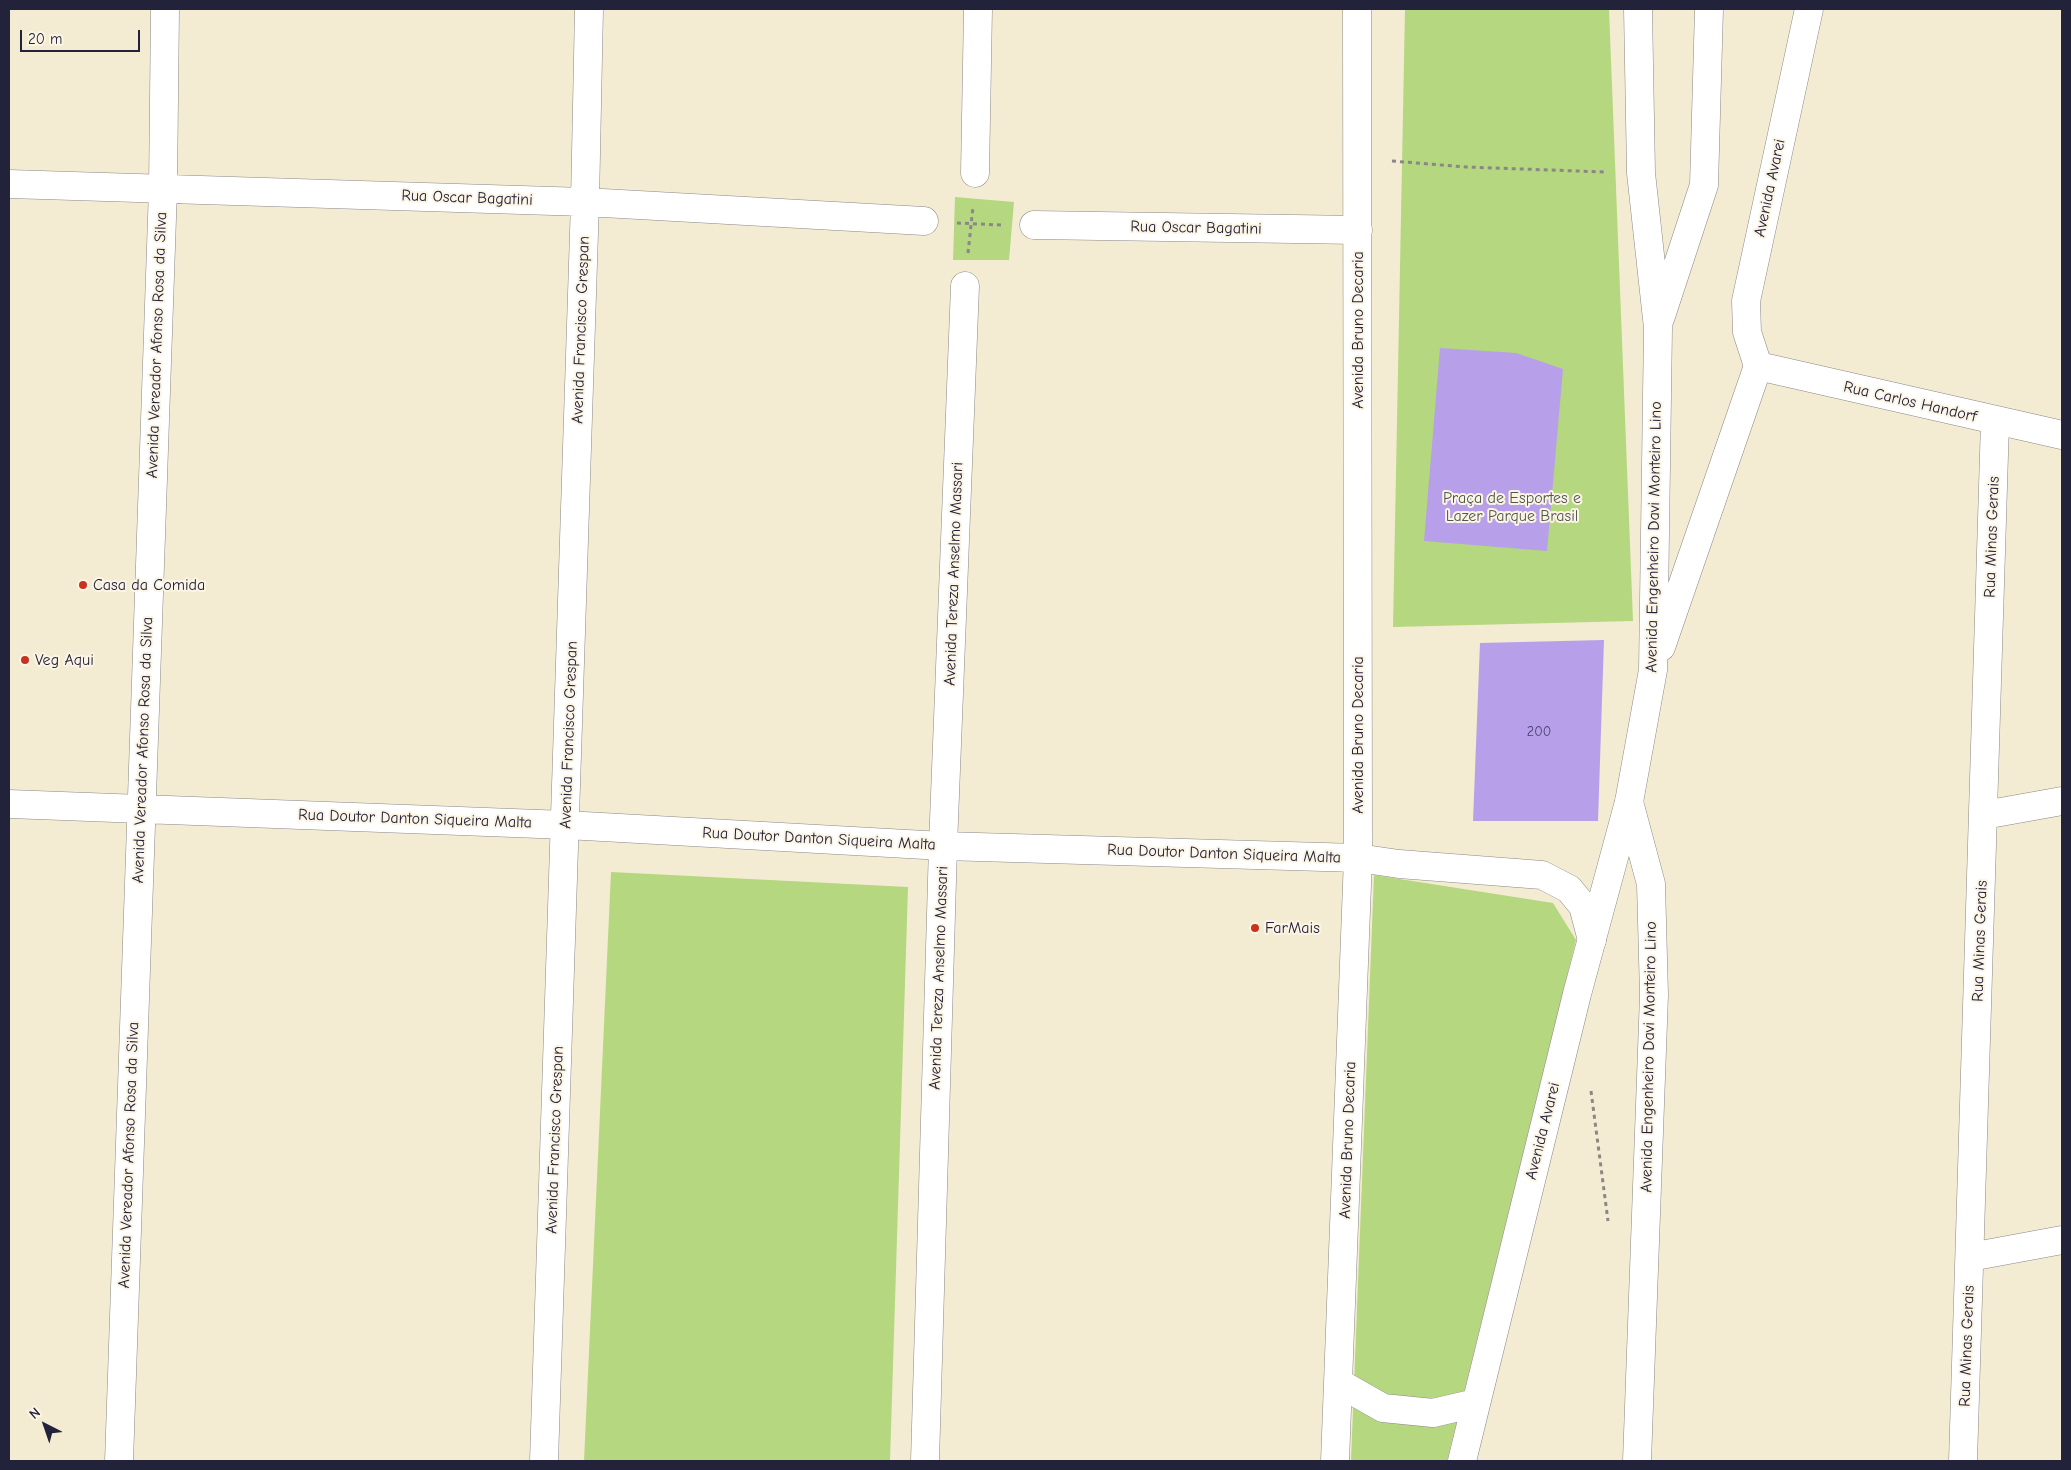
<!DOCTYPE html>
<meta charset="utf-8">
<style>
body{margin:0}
#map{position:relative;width:2071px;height:1470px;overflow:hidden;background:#f3ecd2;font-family:"Comic Neue",sans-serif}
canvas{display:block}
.frame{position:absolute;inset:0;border:10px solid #22223b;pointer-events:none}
.north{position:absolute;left:20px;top:1400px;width:50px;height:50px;-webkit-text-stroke:4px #fcf5e5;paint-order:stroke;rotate:319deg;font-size:14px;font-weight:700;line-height:20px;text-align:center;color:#22223b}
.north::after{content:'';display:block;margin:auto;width:18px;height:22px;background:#22223b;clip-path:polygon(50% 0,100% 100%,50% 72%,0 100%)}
.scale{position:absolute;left:20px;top:30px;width:120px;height:22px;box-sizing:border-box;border:2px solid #22223b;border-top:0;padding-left:6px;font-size:15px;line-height:18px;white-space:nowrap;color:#22223b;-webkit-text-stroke:4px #fcf5e5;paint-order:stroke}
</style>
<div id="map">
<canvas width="2071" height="1470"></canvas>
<div class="frame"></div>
<div class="north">N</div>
<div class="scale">20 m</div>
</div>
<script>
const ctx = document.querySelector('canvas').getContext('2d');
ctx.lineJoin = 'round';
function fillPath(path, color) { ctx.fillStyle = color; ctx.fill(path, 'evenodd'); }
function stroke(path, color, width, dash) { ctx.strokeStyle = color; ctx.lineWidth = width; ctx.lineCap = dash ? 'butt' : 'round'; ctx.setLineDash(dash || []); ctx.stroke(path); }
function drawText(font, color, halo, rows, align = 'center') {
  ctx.font = font + ' "Comic Neue",sans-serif'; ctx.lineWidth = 4; ctx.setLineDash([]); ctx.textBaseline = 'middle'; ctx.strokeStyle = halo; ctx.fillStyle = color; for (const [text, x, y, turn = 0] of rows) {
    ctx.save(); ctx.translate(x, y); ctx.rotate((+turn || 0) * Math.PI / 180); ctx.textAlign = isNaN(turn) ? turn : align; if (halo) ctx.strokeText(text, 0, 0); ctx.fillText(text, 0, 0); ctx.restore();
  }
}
fillPath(new Path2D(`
 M1405 9H1609L1633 621 1393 627Z
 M955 197 1014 202 1009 260H953Z
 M611 872 908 887 890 1461H584Z
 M1374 875 1553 903 1576 940 1447 1461H1351Z`), '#b5d77f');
fillPath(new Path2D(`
 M1440 348 1516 353 1563 369 1547 551 1424 541Z
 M1604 640 1598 821H1473L1480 643Z`), '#b79fea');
const minor = new Path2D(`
 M975 173 978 9
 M9 184 585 202 924 221
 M1034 225 1358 230
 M9 804 566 825 943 846 1358 858 1399 864 1542 875 1569 889 1583 906 1592 940
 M1984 815 2062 801
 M1970 1257 2062 1240
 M119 1461 163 189 165 9
 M544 1461 585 202 589 9
 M925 1461 943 846 965 286`);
const tertiary = new Path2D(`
 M1809 9 1746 301 1747 332 1758 366 2062 435
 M1963 1461 1995 422`);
const secondary = new Path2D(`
 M1629 802 1651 884 1654 995 1637 1461`);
const primary = new Path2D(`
 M1660 319 1704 185 1709 9
 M1661 647 1758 366
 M1339 1383 1383 1408 1433 1413 1476 1403
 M1335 1461 1358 858 1357 9
 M1462 1461 1577 994 1629 802 1653 670 1658 328 1641 173 1638 9`);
stroke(minor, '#8a8786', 29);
stroke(tertiary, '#8a8786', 29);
stroke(secondary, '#8a8786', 29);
stroke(primary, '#8a8786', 29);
stroke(new Path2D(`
 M1392 161 1466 167 1605 172
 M957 223 1001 225
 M968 253 973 207
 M1591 1091 1608 1221`), '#8a8786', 3, [4, 4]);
stroke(minor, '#fff', 28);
stroke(tertiary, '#fff', 28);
stroke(secondary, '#fff', 28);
stroke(primary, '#fff', 28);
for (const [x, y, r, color] of [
 [83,585,5,"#c8321e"],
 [25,660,5,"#c8321e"],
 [1255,928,5,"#c8321e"]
]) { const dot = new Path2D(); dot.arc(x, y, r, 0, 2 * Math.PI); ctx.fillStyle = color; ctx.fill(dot); stroke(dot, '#fcf5e5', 2); }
drawText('14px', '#474167', null, [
 ["200",1539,732]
]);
drawText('16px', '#22223b', '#fcf5e5', [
 ["Avenida Avarei",1770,188,-78],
 ["Rua Oscar Bagatini",467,198,2],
 ["Rua Oscar Bagatini",1196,228,1],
 ["Avenida Francisco Grespan",581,330,-88],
 ["Avenida Bruno Decaria",1358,330,-90],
 ["Avenida Vereador Afonso Rosa da Silva",157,345,-88],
 ["Rua Carlos Handorf",1910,402,13],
 ["Avenida Engenheiro Davi Monteiro Lino",1654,537,-89],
 ["Rua Minas Gerais",1992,537,-88],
 ["Avenida Tereza Anselmo Massari",954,574,-88],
 ["Avenida Francisco Grespan",569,735,-88],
 ["Avenida Bruno Decaria",1358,735,-90],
 ["Avenida Vereador Afonso Rosa da Silva",143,750,-88],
 ["Rua Doutor Danton Siqueira Malta",415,819,2],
 ["Rua Doutor Danton Siqueira Malta",819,839,3],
 ["Rua Doutor Danton Siqueira Malta",1224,854,2],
 ["Rua Minas Gerais",1980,941,-88],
 ["Avenida Tereza Anselmo Massari",939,978,-88],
 ["Avenida Engenheiro Davi Monteiro Lino",1649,1057,-89],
 ["Avenida Avarei",1543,1131,-76],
 ["Avenida Francisco Grespan",555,1140,-88],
 ["Avenida Bruno Decaria",1348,1140,-88],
 ["Avenida Vereador Afonso Rosa da Silva",129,1155,-88],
 ["Rua Minas Gerais",1967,1346,-88]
]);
drawText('16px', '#4e584f', '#fcf5e5', [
 ["Praça de Esportes e",1512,498],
 ["Lazer Parque Brasil",1512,516]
]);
drawText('16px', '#22223b', '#fcf5e5', [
 ["Casa da Comida",93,585],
 ["Veg Aqui",35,660],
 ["FarMais",1265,928]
], 'left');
</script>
